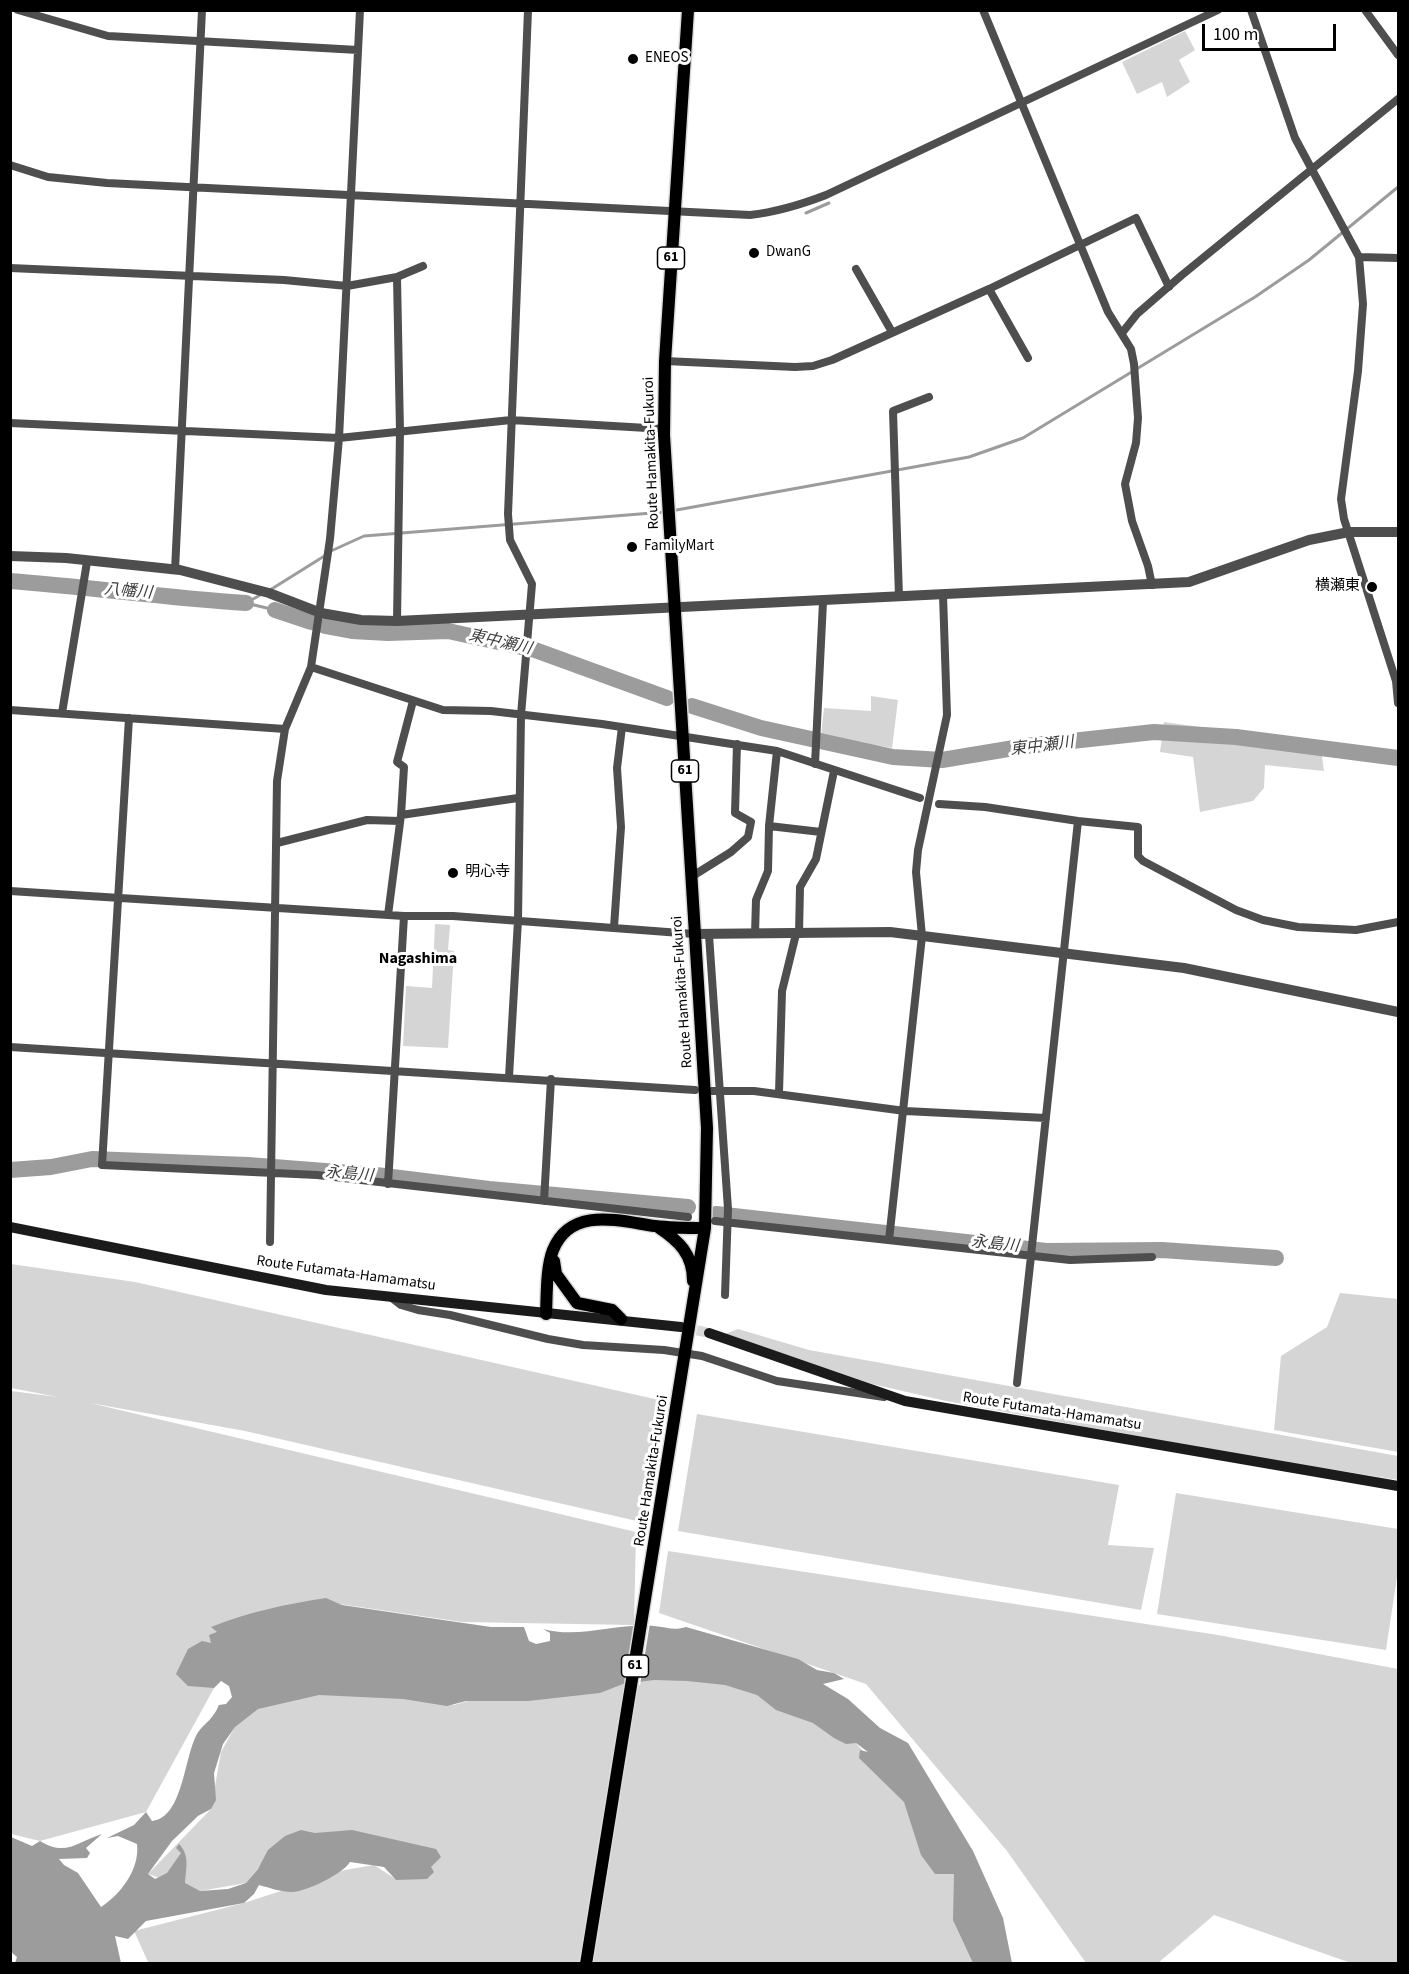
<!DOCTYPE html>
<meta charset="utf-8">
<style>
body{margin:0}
#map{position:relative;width:1409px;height:1974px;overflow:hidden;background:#fff;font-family:"Source Sans 3",sans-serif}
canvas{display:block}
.frame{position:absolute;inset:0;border:12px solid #000;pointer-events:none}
.scale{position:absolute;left:1202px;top:24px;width:134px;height:27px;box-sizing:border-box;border:3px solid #000;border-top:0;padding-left:8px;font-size:18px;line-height:21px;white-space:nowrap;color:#000;-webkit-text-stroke:4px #fff;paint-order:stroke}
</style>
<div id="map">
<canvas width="1409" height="1974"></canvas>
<div class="frame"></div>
<div class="scale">100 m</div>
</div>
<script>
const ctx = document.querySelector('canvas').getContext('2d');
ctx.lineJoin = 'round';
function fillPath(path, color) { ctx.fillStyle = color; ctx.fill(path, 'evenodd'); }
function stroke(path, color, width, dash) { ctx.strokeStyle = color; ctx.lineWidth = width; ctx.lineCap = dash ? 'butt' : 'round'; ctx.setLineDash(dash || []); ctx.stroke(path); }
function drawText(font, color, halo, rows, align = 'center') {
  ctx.font = font + ' "Source Sans 3","Noto Sans JP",sans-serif'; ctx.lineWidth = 6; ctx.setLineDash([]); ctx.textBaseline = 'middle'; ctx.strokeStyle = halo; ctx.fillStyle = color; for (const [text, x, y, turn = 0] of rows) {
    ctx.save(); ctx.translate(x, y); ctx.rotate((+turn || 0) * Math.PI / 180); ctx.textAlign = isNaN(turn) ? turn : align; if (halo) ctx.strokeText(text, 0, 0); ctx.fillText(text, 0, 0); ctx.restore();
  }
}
fillPath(new Path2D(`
 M1185 31 1195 50 1179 60 1190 82 1167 97 1162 82 1137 94 1122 62Z
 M871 696 898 700 892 748 821 736 824 708 871 711Z
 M1164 722 1320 743 1324 771 1265 765 1264 788 1253 801 1200 812 1193 757 1160 752Z
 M435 924 450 925 448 950 454 951 448 1048 403 1046 406 986 432 988Z
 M11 1264 135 1282 659 1400 650 1524 245 1431 90 1403 636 1532 634 1625 462 1622 312 1600 177 1674 214 1688 146 1812 40 1841 11 1834V1391L58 1397 11 1388Z
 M1340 1293 1398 1299V1452L1274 1430 1281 1356 1327 1327Z
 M738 1329 809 1350 1398 1456V1480L1233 1454 946 1401 872 1384 725 1334Z
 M697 1414 1119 1485 1108 1545 1154 1548 1141 1610 678 1531Z
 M1176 1493 1398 1529V1570L1386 1650 1157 1614Z
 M668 1551 1218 1635 1398 1669V1963H1351L1214 1915 1158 1963H1086L1007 1851 866 1684 659 1613Z
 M604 1662 736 1676 856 1743 957 1863 976 1963 149 1964 134 1931 244 1903 345 1870 374 1865 397 1880 431 1867 285 1836 246 1883 200 1891 148 1874 211 1809 221 1752 248 1703 360 1677 454 1705Z`), '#d5d5d5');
fillPath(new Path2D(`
 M326 1598 342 1605 443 1620 491 1627H524L529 1641 536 1644 550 1641V1633L543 1629C578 1639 618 1623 654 1626 666 1627 674 1631 686 1627L798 1659 817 1670 834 1673 844 1679 823 1684 848 1699 880 1728 908 1743 973 1851 1003 1918 1012 1963H973L953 1920 954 1874H935L921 1855 904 1802 859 1758 860 1750 868 1752 856 1743 846 1744 834 1738 813 1723 776 1710 757 1695 725 1685 687 1681 654 1680 623 1684 600 1693 528 1701H466L447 1706 403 1699 319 1695 258 1709 235 1727 223 1744 214 1773 216 1800 211 1809 198 1816 172 1841 148 1874 155 1879 167 1873 181 1853 176 1848 179 1844C190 1855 186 1868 185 1883L200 1891 228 1889 246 1883 258 1869 268 1850 285 1836 301 1830 315 1833 352 1830 436 1849 441 1857 431 1867 434 1872 427 1879 396 1880 384 1867 350 1862C343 1874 305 1892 292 1892 281 1892 270 1888 259 1885L254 1894 244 1903 146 1921 128 1939 115 1936 121 1963H15L17 1957 11 1952V1837L32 1846 40 1841C66 1857 77 1842 102 1834L86 1848 90 1853 87 1858 59 1859 64 1865 78 1873 101 1907C121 1894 140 1869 137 1844L118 1836 107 1838 134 1825 146 1812 152 1821C183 1818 184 1757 197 1734 204 1723 212 1721 219 1705L226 1704 232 1697 229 1686 221 1681 214 1688 188 1686 176 1674 188 1649 202 1641 211 1643 209 1635 217 1632 211 1627C248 1612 287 1604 326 1598Z`), '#9c9c9c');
fillPath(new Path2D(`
 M636 1622 650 1623 640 1685 625 1686Z`), '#fff');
stroke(new Path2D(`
 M806 213 829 203
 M671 511 969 457 1023 438 1255 297 1309 260 1398 187
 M331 551 364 536 665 512
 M270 590 326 555
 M262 594 246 603 275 610`), '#9c9c9c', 3);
stroke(new Path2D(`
 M10 581C89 587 167 598 246 603
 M275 610 311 622
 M325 626 352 631 388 633 448 631 535 650 667 698
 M692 706 761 728 893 757 942 760 1026 746 1154 732 1236 737 1398 758
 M10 1170 51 1167 92 1159 248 1165 376 1175 489 1189 688 1207
 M716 1214 1046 1251 1162 1250 1276 1258`), '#9c9c9c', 16);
stroke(new Path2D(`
 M682 1327 709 1333`), '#d9d9d9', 10, [10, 5]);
const primary = new Path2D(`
 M658 1227C679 1241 693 1254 693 1281
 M554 1261 556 1274 577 1303 612 1310 621 1319
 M546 1314C547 1294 546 1268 553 1250 571 1206 619 1221 655 1226 671 1228 688 1228 705 1228
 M586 1964 705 1228 707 1128 664 435 665 361 688 10`);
stroke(primary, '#dbdbdb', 15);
stroke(new Path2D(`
 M18 10 108 36 358 50
 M983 10 1108 312 1131 349 1134 364 1138 418 1136 443 1125 484 1132 521 1148 566 1152 585
 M1251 10 1295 138 1359 257 1363 304 1358 371 1341 499 1344 519 1396 681 1398 703
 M1365 10 1398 55
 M10 165 48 177 107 183 750 215C777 212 800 205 826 195L1218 10
 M1359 257 1398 258
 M10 268 284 280 347 286 397 277 423 266
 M856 269 892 332
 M989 289 1028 358
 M1122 333 1137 314 1182 275 1398 99
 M665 361 795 367 813 366 832 360 989 289 1136 218 1169 287
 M10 423 339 438 511 420 664 429
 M175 570 202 10
 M899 597 893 411 929 397
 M397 621 400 432 397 277
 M311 667 443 710 491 711 602 724 777 751 920 798
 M10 710 285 729
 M62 713 87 562
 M129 718 102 1165 317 1175 688 1217
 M815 764 823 602
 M939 804 985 807 1078 821 1031 1255
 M401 815 518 798
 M1078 821 1138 827V856L1143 861 1236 910 1263 920 1298 927 1356 930 1398 922
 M769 826 821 832
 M277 843 367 820 400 821
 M691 877 731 852 748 837 751 822 735 813 737 744
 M10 891 404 916H453L694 934
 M388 915 401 815 404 767 397 762 413 701
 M614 927 621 827 617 768 622 727
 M755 934 756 900 768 871 769 826 777 751
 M799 934 800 887 816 859 834 771
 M709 935 728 1209 725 1295
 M10 1047 695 1090
 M509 1077 518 920 521 715 532 584 510 540 508 514 528 10
 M712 1091H754L905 1111 1046 1118
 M779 1093 782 991 796 934
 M388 1184 404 916
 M544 1201 551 1079
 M715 1221 1070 1260 1152 1257
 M889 1240 922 936 916 872 918 850 947 715 943 595
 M270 1242 277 781 285 729 311 667 330 539 339 438 360 10
 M392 1298 401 1305 418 1310 450 1315 548 1339 583 1345 664 1350 702 1356 777 1381 884 1397
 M1017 1383 1031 1256`), '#4e4e4e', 8);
stroke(new Path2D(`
 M10 556 66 558 180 570 269 593 321 613 361 620 397 621 1189 582 1309 540 1349 532H1398
 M694 934 890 932 1184 968 1398 1012`), '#4e4e4e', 10);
stroke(new Path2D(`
 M10 1227 326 1290 681 1327
 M709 1333 905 1401 1398 1486`), '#1b1b1b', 10);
stroke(primary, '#000', 12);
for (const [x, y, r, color] of [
 [633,59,6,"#000"],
 [754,253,6,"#000"],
 [632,547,6,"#000"],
 [1372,587,6,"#000"],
 [453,873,6,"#000"]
]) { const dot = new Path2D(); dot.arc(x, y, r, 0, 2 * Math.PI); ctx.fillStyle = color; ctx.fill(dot); stroke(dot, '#fff', 2); }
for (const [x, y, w] of [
 [671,258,27],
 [685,771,27],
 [635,1666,27]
]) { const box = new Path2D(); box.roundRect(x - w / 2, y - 11, w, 22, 4.5); ctx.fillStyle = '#fff'; ctx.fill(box); stroke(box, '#000', 1.5); }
drawText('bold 14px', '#000', null, [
 ["61",671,258],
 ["61",685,771],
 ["61",635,1666]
]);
drawText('15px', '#000', '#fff', [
 ["ENEOS",645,59],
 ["DwanG",766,253],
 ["FamilyMart",644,547],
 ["横瀬東",1360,587,"right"],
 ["明心寺",465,873]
], 'left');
drawText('15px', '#000', '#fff', [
 ["Route Hamakita-Fukuroi",652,453,-92],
 ["Route Hamakita-Fukuroi",683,992,-94],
 ["Route Futamata-Hamamatsu",346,1274,8],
 ["Route Futamata-Hamamatsu",1052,1412,9],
 ["Route Hamakita-Fukuroi",652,1471,-81]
]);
drawText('italic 16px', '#3d3d3d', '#fff', [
 ["八幡川",128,592,5],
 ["東中瀬川",500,643,13],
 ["東中瀬川",1042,747,-7],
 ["永島川",349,1175,5],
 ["永島川",995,1245,6]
]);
drawText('bold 16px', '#000', '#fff', [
 ["Nagashima",418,959]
]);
</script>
